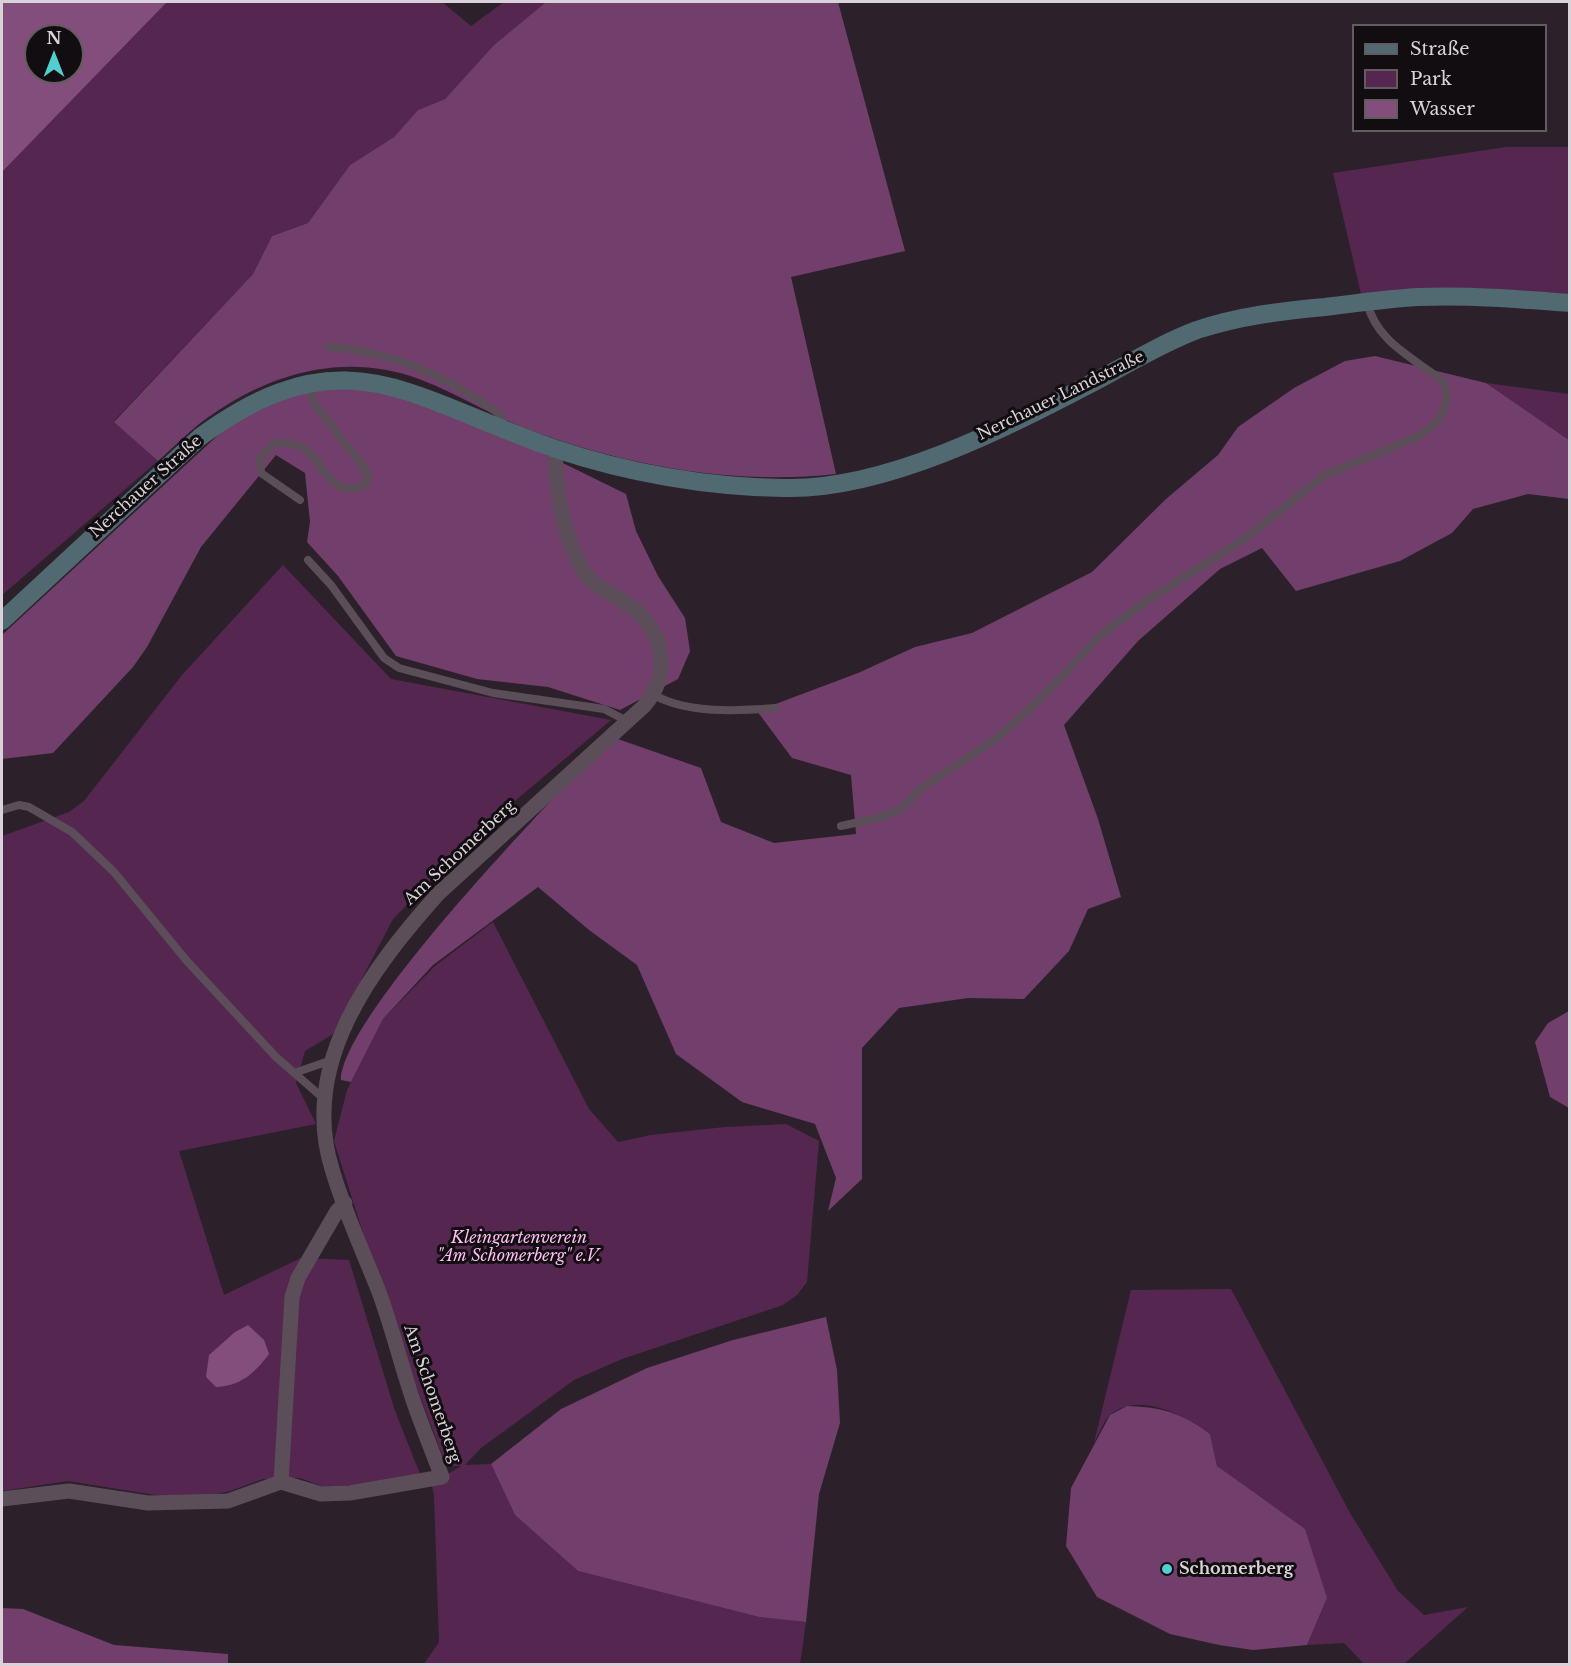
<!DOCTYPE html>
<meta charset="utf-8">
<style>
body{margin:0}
#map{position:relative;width:1571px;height:1666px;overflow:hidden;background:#2c212b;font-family:"Libre Baskerville",serif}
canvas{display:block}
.frame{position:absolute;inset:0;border:3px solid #d9d2d8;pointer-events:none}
.legend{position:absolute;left:1352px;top:24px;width:195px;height:108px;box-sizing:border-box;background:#120d11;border:2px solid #625c61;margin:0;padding:8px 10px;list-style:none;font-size:18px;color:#d9d2d8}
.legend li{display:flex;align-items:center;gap:12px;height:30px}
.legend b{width:30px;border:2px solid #625c61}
.north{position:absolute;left:24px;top:24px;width:60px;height:60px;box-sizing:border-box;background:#120d11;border:2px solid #625c61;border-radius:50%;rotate:0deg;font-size:16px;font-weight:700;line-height:24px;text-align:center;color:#d9d2d8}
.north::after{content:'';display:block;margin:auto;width:21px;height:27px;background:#52cdd0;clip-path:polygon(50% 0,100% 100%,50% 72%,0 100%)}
</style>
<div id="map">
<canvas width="1571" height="1666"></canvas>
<div class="frame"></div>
<ul class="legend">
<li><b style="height:8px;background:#516a72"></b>Straße</li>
<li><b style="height:16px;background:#552750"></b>Park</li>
<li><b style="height:16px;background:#834d7c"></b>Wasser</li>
</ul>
<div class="north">N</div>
</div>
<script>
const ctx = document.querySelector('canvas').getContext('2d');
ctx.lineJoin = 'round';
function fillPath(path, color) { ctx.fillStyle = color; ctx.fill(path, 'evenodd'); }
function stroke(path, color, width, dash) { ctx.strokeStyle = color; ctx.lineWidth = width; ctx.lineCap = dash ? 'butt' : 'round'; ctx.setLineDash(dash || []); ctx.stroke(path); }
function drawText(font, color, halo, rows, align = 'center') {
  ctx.font = font + ' "Libre Baskerville",serif'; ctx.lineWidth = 6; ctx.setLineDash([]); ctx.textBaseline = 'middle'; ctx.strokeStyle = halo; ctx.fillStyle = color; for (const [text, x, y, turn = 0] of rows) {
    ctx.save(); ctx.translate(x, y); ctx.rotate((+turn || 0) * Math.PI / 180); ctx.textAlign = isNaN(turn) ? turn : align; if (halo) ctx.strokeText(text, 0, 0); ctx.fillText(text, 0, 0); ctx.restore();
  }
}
fillPath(new Path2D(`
 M167 2H442L471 26 504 2H546L494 45 445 99 418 110 394 137 350 165 308 223 272 236 253 274 114 421 158 461 2 595V172Z
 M1506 147H1569V294L1476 288 1361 294 1333 173Z
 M1486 383 1569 394V440Z
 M283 565 391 679 611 720 490 822 393 919 333 1034 305 1051 296 1083 316 1124 179 1151 224 1295 301 1258 349 1260 395 1411 420 1474 360 1485 325 1487 300 1478 263 1479 227 1492 191 1497H168L68 1481 2 1491V836L69 812 84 801 182 675Z
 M493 922 589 1109 618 1142 651 1135 725 1127 786 1124 819 1141 807 1282 797 1295 783 1305 622 1359 574 1380 481 1448 465 1465 491 1464 515 1515 578 1571 759 1617 806 1622 800 1664H424L439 1642 434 1495 431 1483 462 1466H446L383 1296 334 1141 347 1090 383 1019 435 966Z
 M1231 1289 1350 1513 1398 1591 1424 1615 1468 1607 1404 1664H1364L1344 1643 1307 1645 1327 1598 1257 1497 1217 1466 1210 1434C1185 1416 1140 1391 1111 1414 1104 1420 1099 1434 1094 1443L1131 1290Z`), '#552750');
fillPath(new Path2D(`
 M546 2H838L905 251 791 277 836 474C737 485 632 467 538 433 497 419 459 394 419 379 347 352 273 372 213 414 193 427 176 445 158 461L114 422 253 274 272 236 308 223 350 165 394 137 418 110 445 99 494 45Z
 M1375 356 1486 383 1569 440V499L1528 494 1473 509 1452 533 1400 561 1296 591 1262 548 1220 569 1138 641 1064 725 1098 819 1121 897 1088 909 1069 951 1024 999 968 998 899 1008 862 1048V1179L828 1211 836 1178 815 1124 742 1102 676 1054 637 965 589 930 538 887 433 965 383 1019 351 1082 341 1080C343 1014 559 792 612 737L701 768 721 822 774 843 856 834 851 775 792 758 757 711 858 673 915 647 972 633 1092 572 1166 499 1218 455 1238 427 1294 388 1345 361Z
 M374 385 469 417 626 494 636 531 658 576 685 618 690 651 678 679 620 710 548 687 477 679 396 656 338 576 307 542 310 522 305 473 276 455 201 547 147 647 133 667 53 753 2 759V635L230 424 301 391Z
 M1569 1011H1570L1569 1108 1550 1097 1535 1042 1548 1023Z
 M826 1317 837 1370 840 1423 819 1494 806 1622 759 1617 578 1571 515 1515 491 1464 561 1409 647 1368 733 1340Z
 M1127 1406C1162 1407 1182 1413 1210 1434L1217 1466 1305 1529 1327 1598 1307 1645 1253 1650 1219 1645 1170 1634 1097 1597 1066 1546 1071 1488 1110 1415Z
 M2 1608 23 1609 114 1645 228 1654V1664H2Z`), '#723e6c');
fillPath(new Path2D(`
 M2 2H167L2 172ZM36 36H72V72H36Z
 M248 1325 264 1340 269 1354C254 1374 240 1386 216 1387L206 1377 209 1355 235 1332Z`), '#834d7c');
stroke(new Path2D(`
 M329 347C392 351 448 377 498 413L503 421 502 426
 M300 500 261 473 260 458 274 443C320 442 309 463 337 485 341 488 349 488 355 489L365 484 368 473 313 402 310 384
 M308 560 331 585 384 658 399 668 493 693 604 709 627 721
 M654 695C688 714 738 711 775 708
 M2 810 19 805 29 807 72 832 114 872 186 960 276 1057 323 1098
 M841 826 882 817 901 809 920 789 996 739 1037 702 1102 634 1148 600 1243 540 1325 475 1419 436 1437 422 1442 414 1447 397 1444 382C1414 358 1376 342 1367 302
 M297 1072 332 1060`), '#5b4e59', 8);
stroke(new Path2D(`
 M281 1482 321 1494 350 1493 442 1477C432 1451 422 1426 413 1400 401 1365 392 1327 379 1292 363 1251 344 1211 332 1169 299 1063 372 968 438 894L644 706C671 675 665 635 634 609 620 597 600 592 588 577 568 553 551 479 557 449
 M2 1499 69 1491 148 1503 228 1501 281 1482 292 1297 298 1278 337 1211 345 1203`), '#5b4e59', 15);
stroke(new Path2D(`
 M2 621 200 437C346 330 410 399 556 449 627 473 708 487 783 488 884 491 1006 428 1094 382 1128 364 1162 343 1197 330 1239 316 1281 311 1325 307 1356 303 1387 299 1418 297 1469 295 1519 299 1570 303`), '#516a72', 18);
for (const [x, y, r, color] of [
 [1167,1569,6,"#52cdd0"]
]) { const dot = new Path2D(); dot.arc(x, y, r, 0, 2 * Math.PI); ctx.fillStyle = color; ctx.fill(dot); stroke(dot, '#120d11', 2); }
drawText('16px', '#d9d2d8', '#120d11', [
 ["Nerchauer Landstraße",1061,396,-26],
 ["Nerchauer Straße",146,487,-42],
 ["Am Schomerberg",460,853,-43],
 ["Am Schomerberg",432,1394,71]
]);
drawText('italic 16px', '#febdf4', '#120d11', [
 ["Kleingartenverein",519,1238],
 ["\"Am Schomerberg\" e.V.",519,1256]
]);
drawText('bold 16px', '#d9d2d8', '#120d11', [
 ["Schomerberg",1179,1569]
], 'left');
</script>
